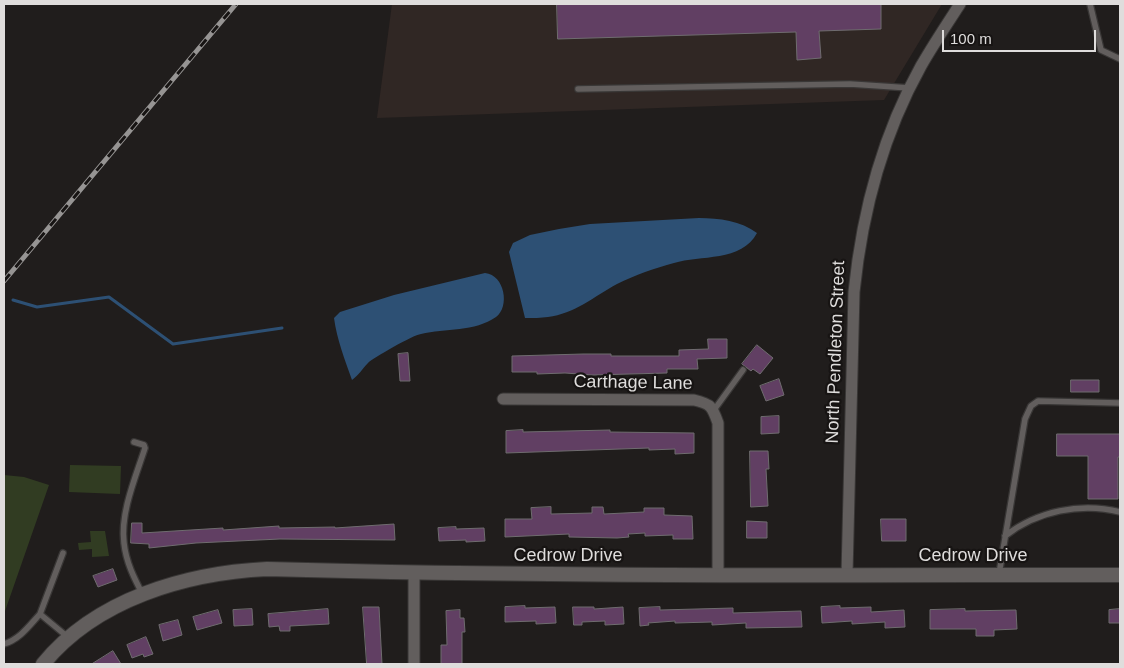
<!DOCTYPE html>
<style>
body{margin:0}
#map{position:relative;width:1124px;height:668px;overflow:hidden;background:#201d1c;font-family:Arial,sans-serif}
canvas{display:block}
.frame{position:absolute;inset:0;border:5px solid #dfdddc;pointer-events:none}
.scale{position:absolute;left:942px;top:30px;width:154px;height:22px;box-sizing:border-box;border:2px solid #dfdddc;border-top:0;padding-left:6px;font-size:15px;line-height:18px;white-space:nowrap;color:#dfdddc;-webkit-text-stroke:4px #171413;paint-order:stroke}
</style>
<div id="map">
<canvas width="1124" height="668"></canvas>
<div class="frame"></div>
<div class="scale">100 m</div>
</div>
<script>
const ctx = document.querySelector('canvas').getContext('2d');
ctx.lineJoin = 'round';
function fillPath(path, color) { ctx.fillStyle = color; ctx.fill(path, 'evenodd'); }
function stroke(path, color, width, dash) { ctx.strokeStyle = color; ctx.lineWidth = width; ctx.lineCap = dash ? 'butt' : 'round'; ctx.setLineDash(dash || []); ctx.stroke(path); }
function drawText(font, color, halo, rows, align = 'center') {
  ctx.font = font + ' Arial,sans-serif'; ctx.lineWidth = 4.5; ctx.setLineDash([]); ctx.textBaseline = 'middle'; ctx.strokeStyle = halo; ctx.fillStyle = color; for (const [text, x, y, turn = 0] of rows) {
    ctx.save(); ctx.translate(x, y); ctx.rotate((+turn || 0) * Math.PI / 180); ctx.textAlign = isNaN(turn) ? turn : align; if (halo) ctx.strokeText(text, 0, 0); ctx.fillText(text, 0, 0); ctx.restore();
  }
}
fillPath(new Path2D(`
 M392 4H942L884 100 377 118Z`), '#302724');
fillPath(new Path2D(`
 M70 465 121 466 120 494 69 492Z
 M4 475 24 477 49 485 4 614Z
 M90 531H105L109 556 92 557V549L79 550 78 543 91 542Z`), '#313c22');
fillPath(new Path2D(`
 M699 218C719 218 741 221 757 233 742 262 700 255 674 263 655 268 635 275 617 284 595 296 574 314 548 317 541 318 533 318 525 318L509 252 513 243 530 235 559 229 590 224Z
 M485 273C505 275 510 307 496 317 475 332 445 328 421 334 413 335 373 358 368 363 362 369 359 375 352 380 345 360 337 340 334 318L340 312 394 295Z`), '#2d5074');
stroke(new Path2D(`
 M13 300 37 307 109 297 173 344 282 328`), '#2d5074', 3);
const building = new Path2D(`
 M557 4H881V29L819 31 821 58 797 60 796 32 558 39Z
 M708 339H727V358L697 359 698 369H667V373L593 375 565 373 537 374V372H512V356L583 354H611V356H679V350L708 349Z
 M757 345 773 358 760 374 753 369 751 371 742 364Z
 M408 353 410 381H400L398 354Z
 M779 379 784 395 766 401 760 386Z
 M1071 380H1099V392H1071Z
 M779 416V433L761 434V417Z
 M523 430V432L610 430V432L694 433V453L675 454V449L649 450V448L506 453V431Z
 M1057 434H1120V457H1118V499H1088V456H1057Z
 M750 451H768L769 469H766L768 506 751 507Z
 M551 507V514L592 513V507H603L604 514 644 512V508H664V515L692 516 693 539H673V535L645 536V533L628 534 629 537 617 538 569 537V534L505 537V519H532L531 508Z
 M881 519H906V541H882Z
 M747 521 767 522V538H747Z
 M132 523H142V533L223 528V530L279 526V528L335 527V528L394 524 395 540 280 539 196 543 149 548V544L131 543Z
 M456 527V529L484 528 485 541 466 542V540L439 541 438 528Z
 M113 569 117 580 98 587 93 576Z
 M525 606V608L555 607 556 623 536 624V621L505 622V607Z
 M840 606V608L871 607V612L904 610 905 627 885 628V622L852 624V621L822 623 821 607Z
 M363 607H379L382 664H367Z
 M573 607H594V609L623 607 624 624 605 625V621L582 622V625H574Z
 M660 607V610L733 608V613L801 611 802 627 746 628V623L712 625V622L675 623V621L648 623 649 625 640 626 639 608Z
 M252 609 253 625 234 626 233 610Z
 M328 609 329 624 290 626V631H280L279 626 269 627 268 614Z
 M965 609V611L1016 610 1017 629 994 630V636H976V629H930V610Z
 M1120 609V623H1109V610Z
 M218 610 222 623 197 630 193 617Z
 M460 610V618H464L465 632H462V664H441V645H447L446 611Z
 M178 620 182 635 163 641 159 625Z
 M146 637 153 654 144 657 143 654 132 658 127 645Z
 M113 651 121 664H92Z`);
fillPath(building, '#613f63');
stroke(building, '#6f6c6f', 1);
const service = new Path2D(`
 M1090 4 1101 50 1120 59
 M578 89 850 84 910 88
 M714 410 743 370
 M134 442 144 445 145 448C136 476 120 513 124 543 126 562 134 578 143 595
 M1005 536C1037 511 1081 502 1120 512
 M63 553 40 614 69 638
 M999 574 1025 419 1031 406 1038 401 1120 403
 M4 644C20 639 29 626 40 614`);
const minor = new Path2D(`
 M503 399 694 400C711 404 712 406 718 423V575
 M414 573V664
 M847 574 854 292C862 213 882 136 921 66 933 45 947 24 960 4`);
const tertiary = new Path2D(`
 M43 664C96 599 186 573 267 569 551 577 836 575 1120 575`);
stroke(service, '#393736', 8);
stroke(minor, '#393736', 13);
stroke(tertiary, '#393736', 16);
stroke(service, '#625e5d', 5.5);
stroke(minor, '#625e5d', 11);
stroke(tertiary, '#625e5d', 14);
const rail = new Path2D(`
 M4 281 236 4`);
stroke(rail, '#969493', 5);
stroke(rail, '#171413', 3, [9]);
drawText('18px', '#dfdddc', '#171413', [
 ["North Pendleton Street",836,352,-88],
 ["Carthage Lane",633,383,1],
 ["Cedrow Drive",568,556],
 ["Cedrow Drive",973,556]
]);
</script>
